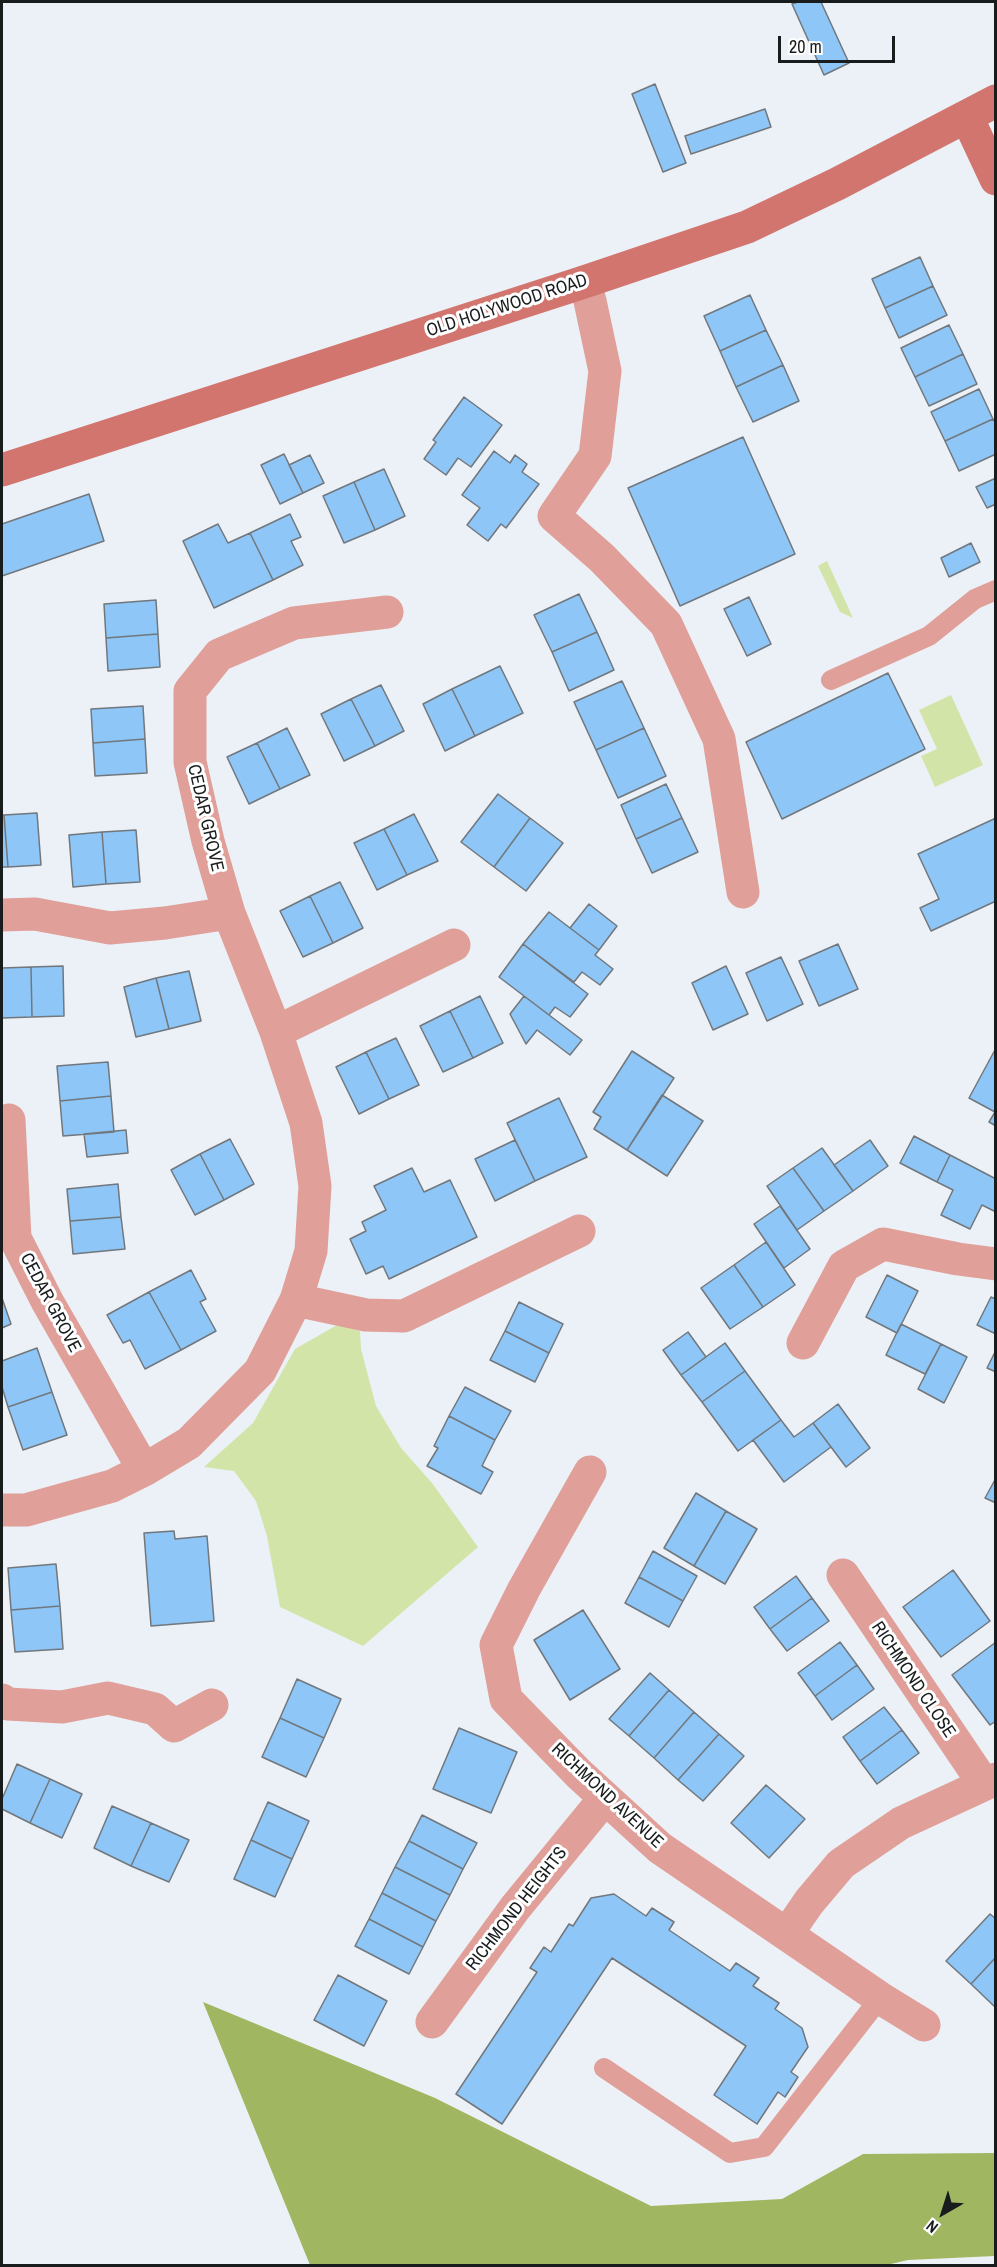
<!DOCTYPE html>
<style>
body{margin:0}
#map{position:relative;width:997px;height:2267px;overflow:hidden;background:#ebf1f6;font-family:"Archivo Narrow",sans-serif}
canvas{display:block}
.frame{position:absolute;inset:0;border:3px solid #191c1d;pointer-events:none}
.north{position:absolute;left:913px;top:2183px;width:60px;height:60px;-webkit-text-stroke:4px #fff;paint-order:stroke;rotate:219deg;font-size:16px;font-weight:700;line-height:24px;text-align:center;color:#191c1d}
.north::after{content:'';display:block;margin:auto;width:21px;height:27px;background:#191c1d;clip-path:polygon(50% 0,100% 100%,50% 72%,0 100%)}
.scale{position:absolute;left:778px;top:36px;width:117px;height:27px;box-sizing:border-box;border:3px solid #191c1d;border-top:0;padding-left:8px;font-size:18px;line-height:21px;white-space:nowrap;color:#191c1d;-webkit-text-stroke:4px #fff;paint-order:stroke}
</style>
<div id="map">
<canvas width="997" height="2267"></canvas>
<div class="frame"></div>
<div class="north">N</div>
<div class="scale">20 m</div>
</div>
<script>
const ctx = document.querySelector('canvas').getContext('2d');
ctx.lineJoin = 'round';
function fillPath(path, color) { ctx.fillStyle = color; ctx.fill(path, 'evenodd'); }
function stroke(path, color, width, dash) { ctx.strokeStyle = color; ctx.lineWidth = width; ctx.lineCap = dash ? 'butt' : 'round'; ctx.setLineDash(dash || []); ctx.stroke(path); }
function drawText(font, color, halo, rows, align = 'center') {
  ctx.font = font + ' "Archivo Narrow",sans-serif'; ctx.lineWidth = 6; ctx.setLineDash([]); ctx.textBaseline = 'middle'; ctx.strokeStyle = halo; ctx.fillStyle = color; for (const [text, x, y, turn = 0] of rows) {
    ctx.save(); ctx.translate(x, y); ctx.rotate((+turn || 0) * Math.PI / 180); ctx.textAlign = isNaN(turn) ? turn : align; if (halo) ctx.strokeText(text, 0, 0); ctx.fillText(text, 0, 0); ctx.restore();
  }
}
fillPath(new Path2D(`
 M827 561 853 618 840 612 818 566Z
 M951 695 983 765 935 787 921 756 937 749 919 710Z
 M337 1325 360 1331 361 1349 376 1406 401 1448 432 1483 478 1547 363 1646 280 1607 267 1536 256 1501 234 1471 204 1467 253 1423 295 1349Z`), '#d3e4a9');
fillPath(new Path2D(`
 M203 2002 435 2098 651 2206 782 2199 863 2154 995 2153V2256L908 2260 882 2266 310 2265Z`), '#a0b660');
const building = new Path2D(`
 M798 2H821L849 63 824 75 792 4Z
 M655 84 686 163 663 172 632 94Z
 M765 109 771 127 691 154 685 136Z
 M920 257 933 286 885 308 872 279Z
 M933 286 947 315 899 338 885 308Z
 M750 295 766 330 720 351 704 316Z
 M949 325 963 354 915 377 901 348Z
 M766 330 783 365 736 387 720 351Z
 M963 354 977 384 929 406 915 377Z
 M783 365 799 401 753 422 736 387Z
 M979 389 993 419 945 441 931 412Z
 M464 397 502 425 471 467 458 458 446 475 424 459 436 442 433 440Z
 M993 419 996 424V454L959 471 945 441Z
 M743 437 795 554 680 606 628 488Z
 M494 451 510 463 515 455 527 464 522 472 539 484 506 528 501 524 488 541 467 525 480 508 462 495Z
 M284 454 303 493 280 504 261 465Z
 M310 455 324 483 303 493 289 465Z
 M384 469 405 516 375 530 354 482Z
 M996 478V504L987 508 976 487Z
 M354 482 375 530 344 543 323 496Z
 M89 494 104 541 2 576V524Z
 M290 514 301 537 291 541 303 565 273 580 250 533Z
 M218 524 228 543 250 533 273 580 214 608 183 541Z
 M971 543 980 562 949 577 941 558Z
 M579 594 597 632 552 652 534 615Z
 M749 597 771 644 747 656 724 609Z
 M156 600 158 634 106 638 104 604Z
 M597 632 614 670 569 691 552 652Z
 M158 634 160 667 108 671 106 638Z
 M500 666 523 713 475 736 452 689Z
 M888 673 925 749 782 819 746 742Z
 M622 681 644 728 596 750 574 702Z
 M381 685 404 731 375 746 351 699Z
 M452 689 475 736 445 751 423 704Z
 M351 699 375 746 344 761 321 714Z
 M143 706 145 739 93 743 91 709Z
 M287 728 310 775 280 789 257 743Z
 M644 728 666 776 618 798 596 750Z
 M145 739 147 773 95 776 93 743Z
 M257 743 280 789 249 804 227 757Z
 M666 784 682 818 636 839 621 805Z
 M498 794 530 818 494 867 461 842Z
 M37 813 41 865 8 867 4 815Z
 M414 814 438 861 407 875 384 829Z
 M2 815H4L8 867H2Z
 M530 818 563 843 526 891 494 867Z
 M682 818 698 852 652 873 636 839Z
 M996 818V901L931 931 920 908 939 899 918 854Z
 M384 829 407 875 377 890 354 843Z
 M136 830 140 882 106 884 102 832Z
 M102 832 106 884 73 887 69 835Z
 M340 882 363 928 333 943 310 896Z
 M310 896 333 943 303 957 280 911Z
 M589 904 617 926 599 950 570 928Z
 M549 912 599 950 595 955 613 969 600 985 582 972 574 982 523 944Z
 M523 944 588 994 570 1017 555 1007 549 1015 499 977Z
 M838 944 858 989 819 1006 799 961Z
 M781 957 803 1004 767 1021 746 973Z
 M63 966 64 1016 32 1017 31 967Z
 M726 966 748 1014 713 1030 692 983Z
 M31 967 32 1017 2 1018V968Z
 M189 971 201 1021 169 1029 156 978Z
 M156 978 169 1029 136 1037 124 987Z
 M480 996 503 1043 473 1058 450 1011Z
 M524 996 582 1040 570 1055 537 1030 526 1044 510 1014Z
 M450 1011 473 1058 443 1072 420 1026Z
 M396 1038 419 1085 389 1099 366 1052Z
 M996 1048V1126L989 1122 995 1112 969 1098Z
 M632 1051 674 1078 627 1150 594 1129 601 1117 593 1112Z
 M366 1052 389 1099 359 1114 336 1067Z
 M108 1062 111 1096 60 1101 57 1066Z
 M662 1095 703 1121 667 1176 627 1150Z
 M111 1096 114 1132 63 1136 60 1101Z
 M559 1098 587 1157 535 1181 507 1123Z
 M126 1130 128 1153 87 1157 84 1134Z
 M914 1136 950 1155 937 1182 900 1163Z
 M230 1139 254 1184 224 1200 200 1154Z
 M515 1140 535 1181 495 1201 475 1159Z
 M870 1140 888 1166 853 1191 834 1165Z
 M822 1148 853 1191 824 1211 793 1168Z
 M200 1154 224 1200 195 1215 171 1170Z
 M950 1155 996 1179V1212L982 1205 970 1229 941 1215 953 1190 937 1182Z
 M412 1168 424 1192 450 1180 477 1237 389 1279 383 1266 366 1274 350 1239 366 1231 362 1222 386 1210 374 1186Z
 M793 1168 824 1211 797 1230 767 1186Z
 M118 1184 121 1217 70 1221 67 1189Z
 M780 1206 810 1249 784 1268 754 1224Z
 M121 1217 125 1249 73 1254 70 1221Z
 M766 1242 795 1285 763 1307 734 1265Z
 M734 1265 763 1307 730 1329 701 1288Z
 M191 1270 206 1299 200 1302 216 1331 181 1350 149 1292Z
 M887 1275 918 1291 897 1333 866 1317Z
 M149 1292 181 1350 145 1369 130 1340 123 1343 107 1315Z
 M991 1297 996 1299V1334L977 1325Z
 M2 1298 11 1324 2 1328Z
 M519 1302 563 1324 549 1353 505 1331Z
 M901 1324 941 1344 925 1374 886 1355Z
 M505 1331 549 1353 535 1382 490 1360Z
 M688 1332 706 1357 681 1375 663 1350Z
 M725 1343 745 1371 702 1402 681 1375Z
 M941 1344 967 1357 944 1403 918 1389Z
 M37 1348 52 1392 8 1407 2 1387V1361Z
 M996 1350V1372L987 1368Z
 M745 1371 781 1420 738 1451 702 1402Z
 M465 1387 511 1411 495 1440 449 1416Z
 M52 1392 67 1435 23 1450 8 1407Z
 M838 1404 870 1448 846 1467 813 1423Z
 M449 1416 495 1440 482 1466 493 1472 481 1494 427 1466 438 1448 434 1446Z
 M781 1420 794 1437 813 1423 831 1447 784 1482 753 1440Z
 M996 1478V1503L985 1498Z
 M696 1493 726 1511 694 1566 664 1548Z
 M726 1511 757 1529 725 1584 694 1566Z
 M174 1531 175 1539 207 1536 214 1621 151 1626 144 1533Z
 M653 1551 697 1576 683 1601 639 1577Z
 M56 1564 60 1606 11 1610 8 1568Z
 M953 1570 990 1621 941 1657 903 1607Z
 M796 1576 812 1598 770 1629 754 1607Z
 M639 1577 683 1601 669 1627 625 1603Z
 M812 1598 829 1621 787 1651 770 1629Z
 M60 1606 63 1649 15 1652 11 1610Z
 M583 1610 620 1669 570 1700 534 1640Z
 M840 1642 857 1665 815 1696 798 1673Z
 M996 1642V1721L990 1725 952 1675Z
 M857 1665 874 1689 832 1720 815 1696Z
 M650 1673 669 1690 629 1736 609 1719Z
 M297 1679 341 1699 324 1738 280 1718Z
 M669 1690 694 1712 654 1758 629 1736Z
 M884 1707 902 1730 860 1761 843 1737Z
 M694 1712 719 1734 678 1780 654 1758Z
 M280 1718 324 1738 306 1777 262 1757Z
 M459 1728 517 1752 491 1813 433 1789Z
 M902 1730 919 1753 877 1784 860 1761Z
 M719 1734 744 1756 703 1801 678 1780Z
 M17 1764 50 1779 30 1823 2 1809V1799Z
 M50 1779 82 1794 62 1838 30 1823Z
 M766 1785 805 1819 769 1858 731 1823Z
 M268 1802 309 1821 292 1859 251 1840Z
 M112 1806 151 1823 131 1866 94 1848Z
 M422 1815 477 1843 463 1869 409 1841Z
 M151 1823 189 1840 169 1882 131 1866Z
 M251 1840 292 1859 275 1897 234 1879Z
 M409 1841 463 1869 450 1895 395 1867Z
 M395 1867 450 1895 436 1921 382 1893Z
 M382 1893 436 1921 423 1947 369 1919Z
 M614 1894 646 1916 652 1908 674 1922 669 1930 730 1971 736 1963 759 1978 753 1986 779 2003 775 2009 802 2028 808 2047 791 2072 798 2077 785 2097 778 2092 757 2124 714 2095 746 2046 612 1958 502 2124 456 2094 537 1972 530 1968 544 1947 551 1952 569 1924 573 1926 591 1898Z
 M990 1914 996 1919V1957L971 1984 946 1961Z
 M369 1919 423 1947 409 1974 355 1946Z
 M996 1957V2006L995 2007 971 1984Z
 M338 1975 387 2001 364 2046 314 2020Z`);
fillPath(building, '#8dc6f7');
stroke(building, '#71777c', 1.5);
stroke(new Path2D(`
 M831 680 929 636 975 599 996 590
 M604 2068 730 2153 764 2147 880 1998`), '#e09f99', 20);
stroke(new Path2D(`
 M584 282 590 301 605 371 595 456 554 516 602 558 666 624 719 739 743 892
 M2 915 35 914 110 928 165 923 229 913
 M276 1032 454 945
 M9 1120 15 1238 47 1301 144 1470
 M296 1300 366 1315 404 1316 579 1231
 M803 1343 844 1266 883 1244 958 1259 996 1264
 M590 1472 524 1589 496 1645 506 1699 579 1774 660 1848 880 1998 924 2025
 M2 1510H26L112 1486 144 1470 189 1443 260 1371 296 1300 311 1251 315 1186 306 1123 276 1032 229 913 208 841 190 762V691L219 655 294 623 387 612
 M843 1575 984 1784
 M2 1700 8 1704 62 1707 108 1698 155 1709 174 1726 212 1705
 M787 1934 809 1902 841 1864 901 1823 996 1779
 M432 2022 515 1908 605 1798`), '#e09f99', 33);
stroke(new Path2D(`
 M967 117 996 179
 M2 470 584 282 747 227 837 184 996 101`), '#d3756f', 33);
drawText('18px', '#191c1d', '#fff', [
 ["OLD HOLYWOOD ROAD",507,306,-18],
 ["CEDAR GROVE",205,818,77],
 ["CEDAR GROVE",50,1303,62],
 ["RICHMOND CLOSE",913,1680,56],
 ["RICHMOND AVENUE",607,1796,43],
 ["RICHMOND HEIGHTS",517,1909,-52]
]);
</script>
